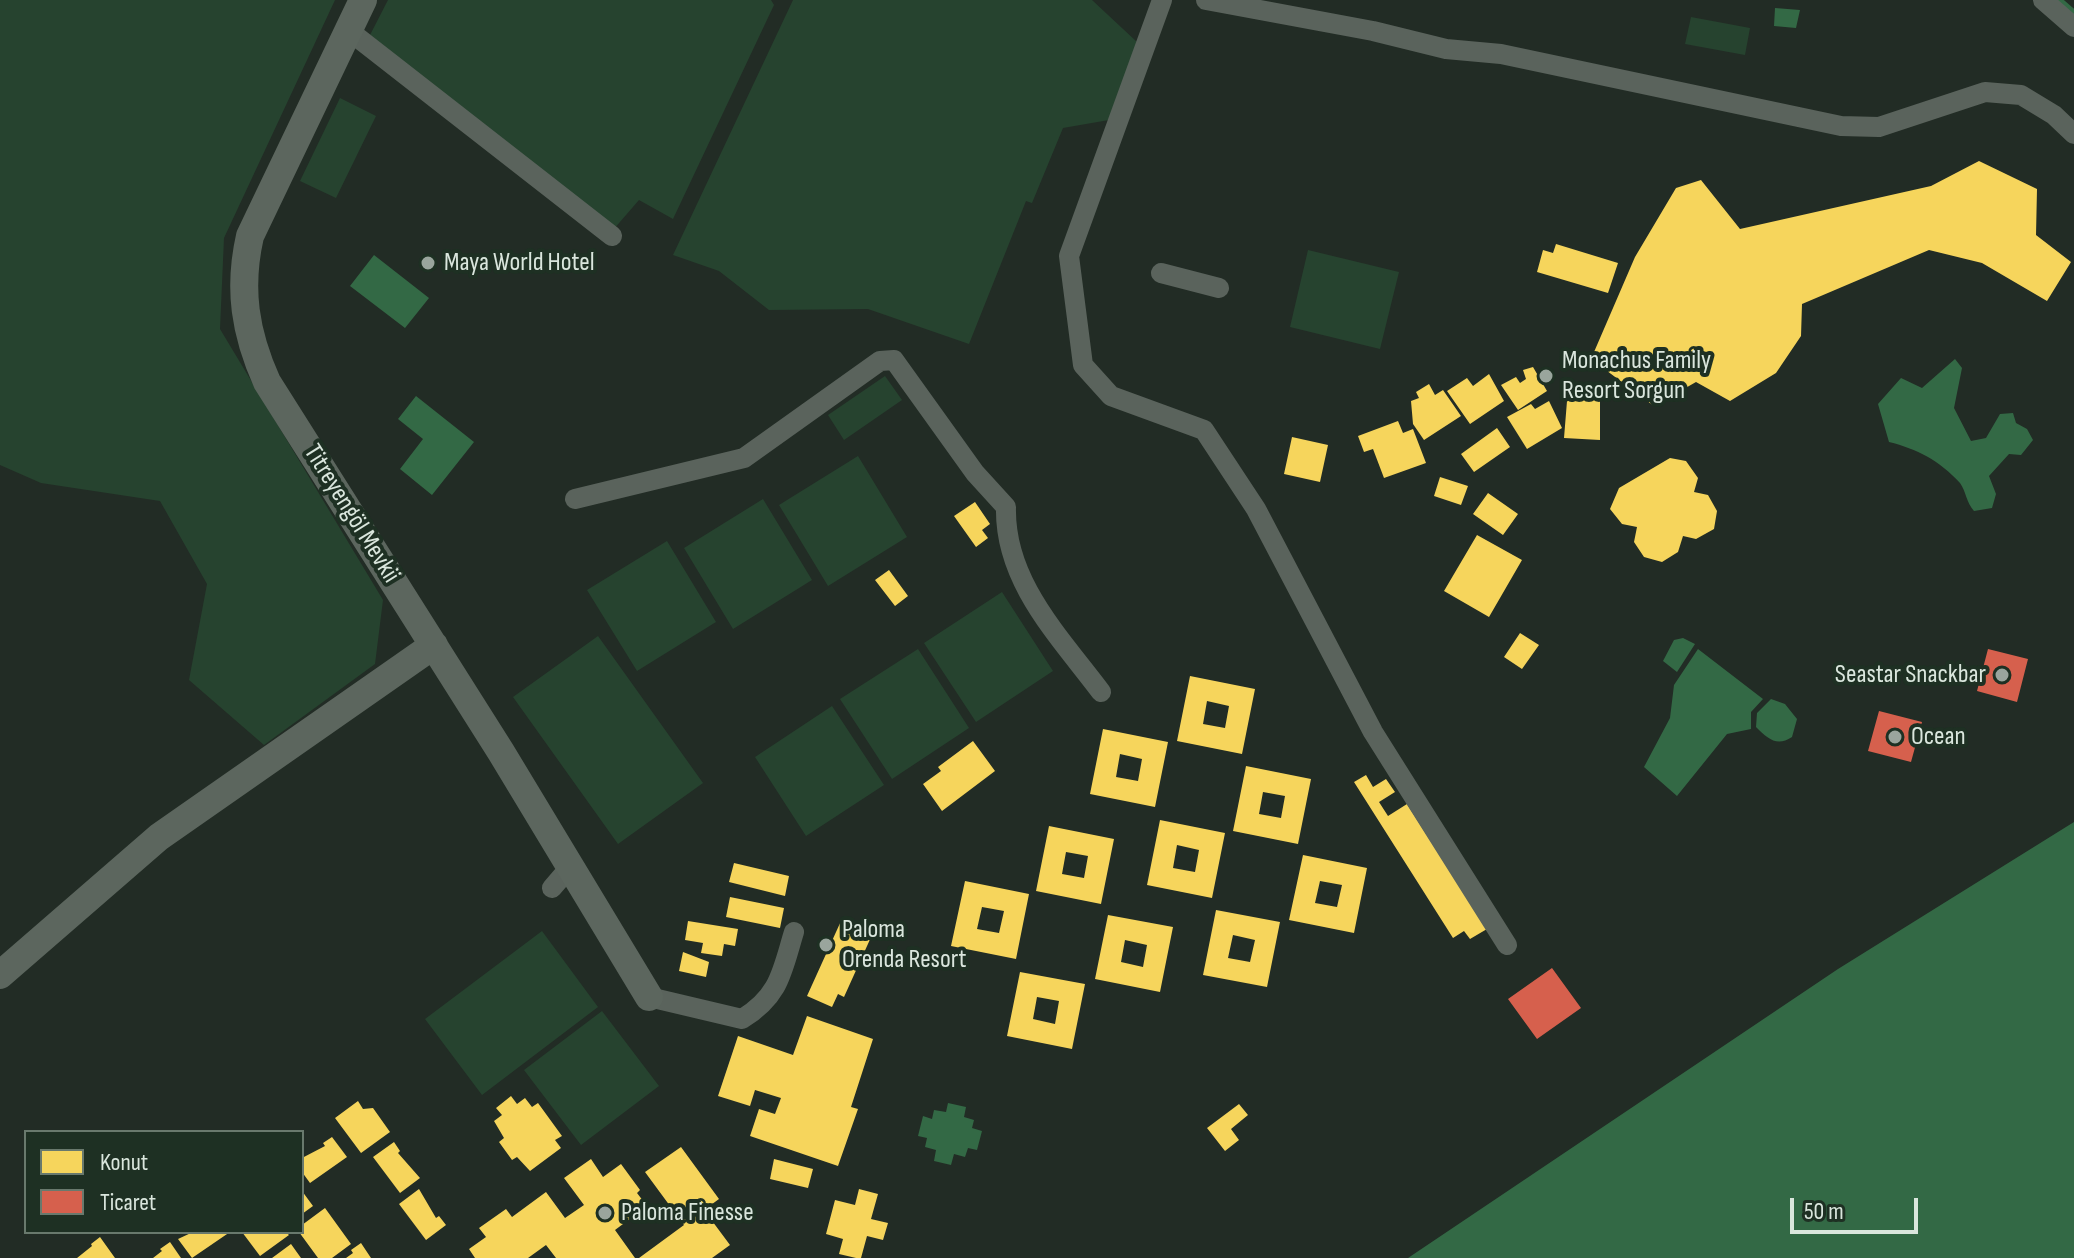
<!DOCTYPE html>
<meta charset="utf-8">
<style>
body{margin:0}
#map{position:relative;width:2074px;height:1258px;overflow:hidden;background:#222c25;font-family:"Sofia Sans Condensed",sans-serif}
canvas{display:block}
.legend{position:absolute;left:24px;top:1130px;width:280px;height:104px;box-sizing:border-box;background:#1e3023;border:2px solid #69796d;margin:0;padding:10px 14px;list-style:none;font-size:24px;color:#dae6dd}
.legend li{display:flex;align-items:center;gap:16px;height:40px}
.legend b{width:40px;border:2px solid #69796d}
.scale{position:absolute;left:1790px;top:1198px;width:128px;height:36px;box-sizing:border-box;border:4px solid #dae6dd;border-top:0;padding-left:10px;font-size:24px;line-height:28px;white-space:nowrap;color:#dae6dd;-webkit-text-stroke:6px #1e3023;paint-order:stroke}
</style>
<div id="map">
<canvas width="2074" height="1258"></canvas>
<ul class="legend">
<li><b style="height:22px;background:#f6d55c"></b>Konut</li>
<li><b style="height:22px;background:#d6604d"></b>Ticaret</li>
</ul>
<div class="scale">50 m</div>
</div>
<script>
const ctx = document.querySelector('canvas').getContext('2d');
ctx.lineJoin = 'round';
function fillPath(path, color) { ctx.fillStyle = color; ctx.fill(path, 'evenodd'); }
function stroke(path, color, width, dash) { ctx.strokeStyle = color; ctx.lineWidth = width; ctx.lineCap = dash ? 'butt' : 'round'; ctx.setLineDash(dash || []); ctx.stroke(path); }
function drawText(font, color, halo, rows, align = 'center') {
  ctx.font = font + ' "Sofia Sans Condensed",sans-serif'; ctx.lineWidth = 8; ctx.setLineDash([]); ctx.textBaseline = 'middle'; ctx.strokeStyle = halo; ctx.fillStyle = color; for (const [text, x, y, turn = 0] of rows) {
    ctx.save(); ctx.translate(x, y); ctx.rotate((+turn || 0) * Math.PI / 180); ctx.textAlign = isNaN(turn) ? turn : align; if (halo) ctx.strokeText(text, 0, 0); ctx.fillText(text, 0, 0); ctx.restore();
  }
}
fillPath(new Path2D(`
 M0 0H335L224 238 220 329 383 600 375 664 264 745 189 680 207 584 160 501 41 483 0 465Z
 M388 0H771L774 5 673 219 639 200 613 230 370 35Z
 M793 0H1092L1137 42 1109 120 1063 128 1032 203 1026 201 969 344 868 309 769 310 719 271 673 255Z
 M1691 17 1750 28 1745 55 1685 44Z
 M340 98 376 116 336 198 300 181Z
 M1308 250 1399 272 1380 349 1290 327Z
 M885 376 902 400 844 440 828 415Z
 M858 456 907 537 828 586 779 505Z
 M763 499 812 580 733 629 684 548Z
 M667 541 716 622 637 671 587 590Z
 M1002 592 1053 671 976 722 924 643Z
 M598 636 703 783 618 844 513 697Z
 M918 649 969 728 892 779 840 699Z
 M832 706 884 785 806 836 755 757Z
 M542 931 598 1007 482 1095 425 1019Z
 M602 1011 659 1086 581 1145 524 1070Z`), '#26432f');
fillPath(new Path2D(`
 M1775 8 1800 10 1796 28 1774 26Z
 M374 255 429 298 405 328 350 286Z
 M1955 359 1962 368 1954 408 1971 441 1986 438 2000 414 2013 413 2016 423 2027 429 2033 440 2021 455 2009 454 1989 476 1996 494 1992 508 1974 511C1966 502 1966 491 1960 483 1939 460 1917 449 1889 442L1878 404 1901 378 1922 388Z
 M416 396 474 442 432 495 400 469 423 439 398 419Z
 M1683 638 1695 644 1677 672 1663 661 1674 640Z
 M1698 649 1763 699 1751 712V729L1727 734 1677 796 1644 767 1670 718 1674 685Z
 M1771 699 1785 704 1797 719 1792 737C1777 747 1768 739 1756 727L1757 713Z
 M2074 822V1258H1408L1838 969Z
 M948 1103 966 1107 964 1117 974 1120 972 1128 982 1131 977 1150 968 1148 965 1157 954 1154 951 1165 934 1161 936 1150 925 1147 927 1138 918 1136 923 1116 932 1119 934 1110 946 1112Z`), '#336945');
fillPath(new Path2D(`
 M1979 161 2037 189 2036 235 2071 262 2047 301 1982 263 1929 250 1802 304 1801 336 1776 373 1730 401 1696 382 1654 406 1591 359 1635 257 1676 188 1701 180 1740 229 1931 186Z
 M1556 244 1618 263 1608 293 1537 272 1543 250 1553 253Z
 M1533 367 1547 391 1518 410 1501 385 1516 377 1520 383 1526 379 1523 370Z
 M1489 374 1504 401 1470 424 1447 391 1467 378 1473 386Z
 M1429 384 1435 395 1443 390 1461 416 1424 440 1413 424 1411 401 1419 398 1416 392Z
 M1600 398V440L1564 438 1567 401Z
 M1549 401 1562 428 1527 449 1507 417 1531 404 1535 409Z
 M1398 421 1403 433 1413 429 1426 463 1384 478 1373 449 1364 452 1358 436Z
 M1497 428 1510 447 1474 472 1461 454Z
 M1292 437 1328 445 1320 482 1284 474Z
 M1670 458 1686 461 1698 478 1694 492 1708 495 1717 511 1714 529 1696 539 1683 536 1678 552 1662 562 1644 557 1634 542 1637 527 1622 524 1610 509 1619 488Z
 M1440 477 1468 486 1461 505 1434 496Z
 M1488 493 1518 514 1503 535 1473 514Z
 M975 502 990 524 982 530 988 538 976 547 954 516Z
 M1477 535 1522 560 1489 617 1444 591Z
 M889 570 908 596 895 606 875 580Z
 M1520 633 1539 645 1522 669 1504 657Z
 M1190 676 1255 689 1242 754 1177 741ZM1207 701 1229 706 1225 728 1203 724Z
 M1103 729 1168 742 1155 807 1090 794ZM1120 754 1142 759 1138 781 1116 777Z
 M973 741 995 771 942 811 923 784 941 771 938 767Z
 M1246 766 1311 779 1298 844 1233 831ZM1263 792 1285 796 1281 818 1259 814Z
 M1366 775 1373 787 1386 779 1395 792 1379 802 1388 816 1407 804 1487 929 1470 939 1464 931 1453 938 1354 782Z
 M1160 820 1225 833 1212 898 1147 885ZM1177 845 1199 850 1195 872 1173 868Z
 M1049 826 1114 839 1101 904 1036 891ZM1066 852 1088 856 1084 878 1062 874Z
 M1303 855 1367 868 1354 933 1289 920ZM1320 881 1342 885 1337 907 1315 903Z
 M734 863 789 876 785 896 729 882Z
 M965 881 1029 894 1016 959 951 946ZM982 907 1004 911 999 933 977 929Z
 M730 897 784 908 780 928 726 917Z
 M1216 910 1280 922 1267 987 1203 975ZM1233 935 1255 940 1250 962 1228 958Z
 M1108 915 1173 927 1160 992 1095 979ZM1125 940 1147 945 1143 967 1121 962Z
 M688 921 738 929 735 946 724 944 722 956 701 953 703 943 685 940Z
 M841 921 872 935 844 997 838 994 832 1007 807 996Z
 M683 952 709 962 706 977 679 971Z
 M1020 972 1085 984 1072 1049 1007 1036ZM1037 997 1059 1001 1055 1024 1033 1019Z
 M807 1016 873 1039 851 1107 858 1109 838 1166 750 1136 759 1109 775 1114 781 1098 755 1090 750 1106 718 1096 738 1036 793 1055Z
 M511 1096 517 1104 525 1098 532 1107 538 1103 562 1136 555 1140 561 1148 530 1171 517 1157 512 1160 499 1142 504 1138 494 1121 502 1115 496 1108Z
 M358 1101 363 1109 373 1108 390 1132 361 1153 335 1118Z
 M1239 1104 1248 1115 1231 1129 1239 1140 1225 1151 1207 1128Z
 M332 1137 347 1157 310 1183 302 1172V1158L325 1146 323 1143Z
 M394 1142 400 1151 398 1153 420 1178 400 1193 373 1157Z
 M681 1147 719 1199 704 1210 730 1245 712 1258H639L684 1225 645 1172Z
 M591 1159 603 1177 621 1164 640 1190 637 1193 647 1206 615 1230 635 1258H556L546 1245 528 1258H475L469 1249 486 1237 479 1228 506 1209 512 1217 546 1192 565 1218 584 1205 564 1178Z
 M774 1159 813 1169 808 1188 770 1179Z
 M419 1189 436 1218 439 1216 446 1225 426 1240 399 1204Z
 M859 1189 878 1194 871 1219 888 1223 883 1240 867 1236 861 1258H856L839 1254 843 1239 826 1234 835 1200 855 1205Z
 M302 1191 313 1206 302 1214Z
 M325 1208 351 1244 332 1258H318L299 1232 302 1225Z
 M193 1232H230L192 1258 178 1239Z
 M242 1232H286L289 1235 260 1256Z
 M100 1237 115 1258H77L92 1246 91 1244Z
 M170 1242 181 1258H153L162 1251 160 1249Z
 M361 1243 371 1258H346L353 1253 351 1250Z
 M291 1244 301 1258H272Z`), '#f6d55c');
fillPath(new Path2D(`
 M1988 649 2028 659 2017 702 1977 691Z
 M1879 711 1922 722 1911 762 1868 751Z
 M1552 968 1581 1008 1537 1039 1508 999Z`), '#d6604d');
stroke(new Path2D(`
 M2060 0 2074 12`), '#336945', 5);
stroke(new Path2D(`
 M1162 0 1069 256 1083 365 1111 396 1204 430 1256 509 1373 732 1507 945
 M1206 0 1373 31 1446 49 1501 54 1841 126 1879 127 1985 92 2021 95 2054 115 2074 134
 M2043 0 2074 27
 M348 30 612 236
 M1161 273 1219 288
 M575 499 744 458 880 361 894 360 975 473 1006 507C1004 581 1059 636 1101 692
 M552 888 570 867
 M649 997 742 1019C780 996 782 971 794 932`), '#5a635c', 20);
stroke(new Path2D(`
 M363 0 250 236C238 289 245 333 267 382L501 752 649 997
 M0 975 159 837 434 645`), '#5c665e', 28);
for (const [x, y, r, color] of [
 [428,263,8,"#9aa59d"],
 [1546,376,8,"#9aa59d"],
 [2002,675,8,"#9aa59d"],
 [1895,737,8,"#9aa59d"],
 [826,945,8,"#9aa59d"],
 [605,1213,8,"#9aa59d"]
]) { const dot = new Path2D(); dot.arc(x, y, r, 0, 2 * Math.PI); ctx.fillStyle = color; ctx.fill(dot); stroke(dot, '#1e3023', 3); }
drawText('26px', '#dae6dd', '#1e3023', [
 ["Maya World Hotel",444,263],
 ["Monachus Family",1562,361],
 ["Resort Sorgun",1562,391],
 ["Seastar Snackbar",1986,675,"right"],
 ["Ocean",1911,737],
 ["Paloma",842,930],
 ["Orenda Resort",842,960],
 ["Paloma Finesse",621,1213]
], 'left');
drawText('26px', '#dae6dd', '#1e3023', [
 ["Titreyengöl Mevkii",351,514,58]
]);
</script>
